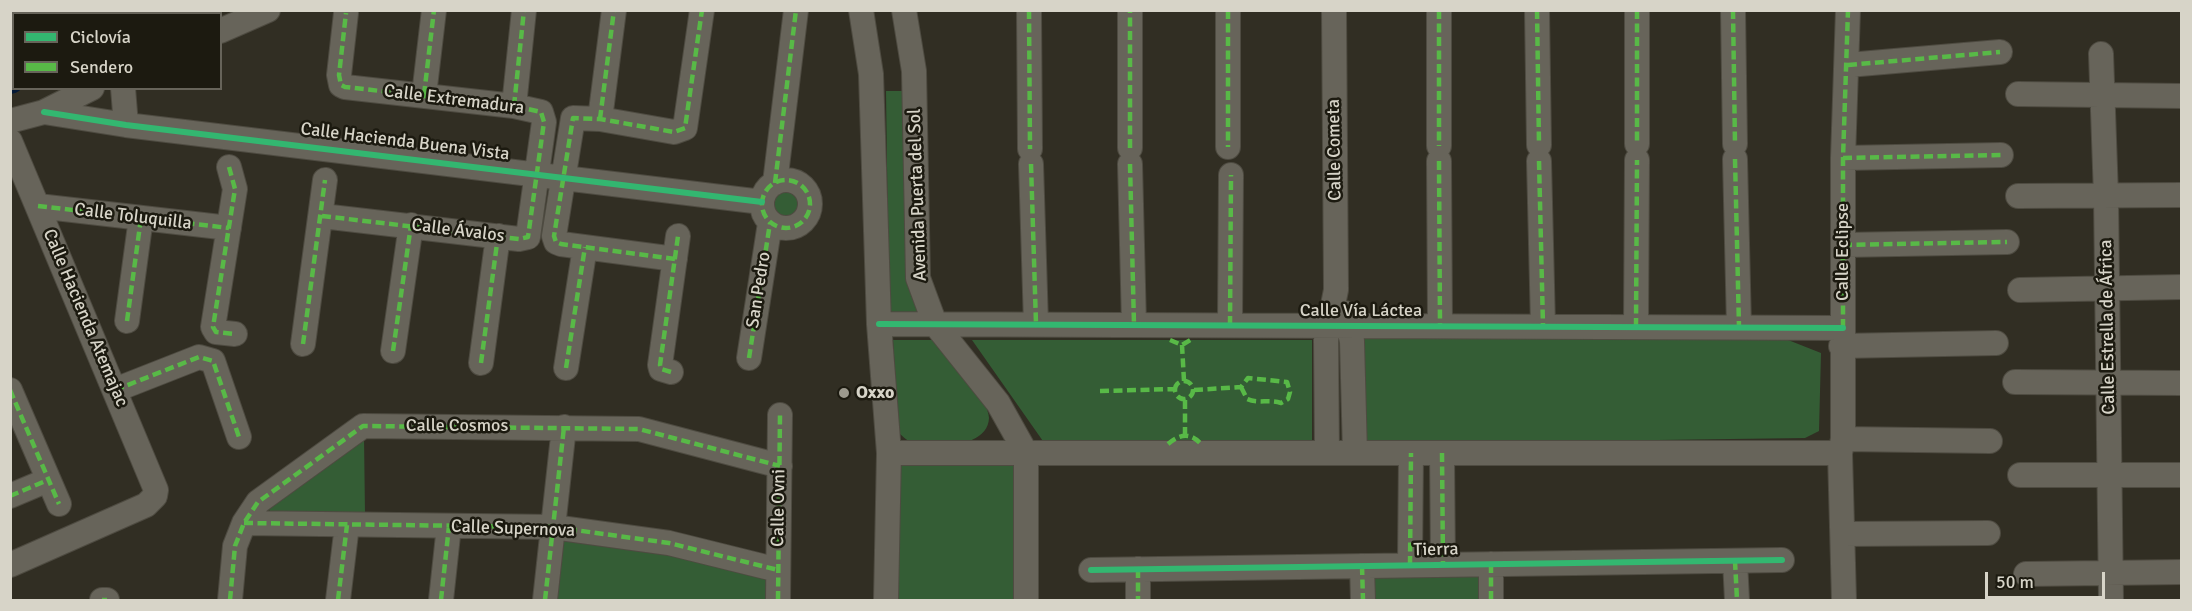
<!DOCTYPE html>
<meta charset="utf-8">
<style>
body{margin:0}
#map{position:relative;width:2192px;height:611px;overflow:hidden;background:#312e23;font-family:Signika,sans-serif}
canvas{display:block}
.frame{position:absolute;inset:0;border:12px solid #d7d4c8;pointer-events:none}
.legend{position:absolute;left:12px;top:12px;width:210px;height:78px;box-sizing:border-box;background:#1c1a10;border:2px solid #67645a;margin:0;padding:8px 10px;list-style:none;font-size:18px;color:#d7d4c8}
.legend li{display:flex;align-items:center;gap:12px;height:30px}
.legend b{width:30px;border:2px solid #67645a}
.scale{position:absolute;left:1985px;top:572px;width:120px;height:27px;box-sizing:border-box;border:3px solid #d7d4c8;border-top:0;padding-left:8px;font-size:18px;line-height:21px;white-space:nowrap;color:#d7d4c8;-webkit-text-stroke:4px #1c1a10;paint-order:stroke}
</style>
<div id="map">
<canvas width="2192" height="611"></canvas>
<div class="frame"></div>
<ul class="legend">
<li><b style="height:8px;background:#33b770"></b>Ciclovía</li>
<li><b style="height:8px;background:#58b947"></b>Sendero</li>
</ul>
<div class="scale">50 m</div>
</div>
<script>
const ctx = document.querySelector('canvas').getContext('2d');
ctx.lineJoin = 'round';
function fillPath(path, color) { ctx.fillStyle = color; ctx.fill(path, 'evenodd'); }
function stroke(path, color, width, dash) { ctx.strokeStyle = color; ctx.lineWidth = width; ctx.lineCap = dash ? 'butt' : 'round'; ctx.setLineDash(dash || []); ctx.stroke(path); }
function drawText(font, color, halo, rows, align = 'center') {
  ctx.font = font + ' Signika,sans-serif'; ctx.lineWidth = 5; ctx.setLineDash([]); ctx.textBaseline = 'middle'; ctx.strokeStyle = halo; ctx.fillStyle = color; for (const [text, x, y, turn = 0] of rows) {
    ctx.save(); ctx.translate(x, y); ctx.rotate((+turn || 0) * Math.PI / 180); ctx.textAlign = isNaN(turn) ? turn : align; if (halo) ctx.strokeText(text, 0, 0); ctx.fillText(text, 0, 0); ctx.restore();
  }
}
fillPath(new Path2D(`
 M886 91H906L928 316H889Z
 M771 204a16 16 0 1 1 32 0a16 16 0 1 1-32 0Z
 M1783 338 1821 353 1819 431 1805 438 1362 444 1361 339Z
 M893 340H939C951 357 989 399 989 418 988 448 936 448 914 443 909 442 903 437 899 433Z
 M972 340H1312V444H1045Z
 M364 436 365 514 270 513 269 508Z
 M899 462 1016 464V600H899Z
 M562 540C624 543 711 559 769 581V600H556Z
 M1484 570 1485 600H1366L1365 572Z`), '#345d35');
stroke(new Path2D(`
 M183 14 191 10
 M10 86 14 85`), '#041936', 16);
const minor = new Path2D(`
 M861 10 871 74 879 324 889 453 886 600
 M904 10 914 71 918 278 935 324 998 403 1026 453V600
 M1029 10 1030 149
 M1228 10V147
 M1439 10V146
 M1537 10 1539 145
 M1637 10V144
 M1733 10 1735 144
 M116 14 123 10
 M220 31 268 10
 M2101 54 2106 196 2111 600
 M10 59 14 57
 M1848 65 2000 52
 M123 88 126 125
 M2018 94 2182 96
 M424 95 434 10
 M514 106 524 10
 M44 112 126 125 762 202
 M600 119 614 10
 M10 121 44 112 92 88
 M10 141 156 490 155 496 146 505 10 565
 M1130 148V10
 M1843 158 2001 155
 M1735 159 1739 327
 M1439 161 1440 326
 M1539 161 1543 326
 M1031 164 1036 324
 M1130 164 1134 325
 M229 167 235 189 213 327 216 332 235 334
 M762 204a24 24 0 1 1 48 0a24 24 0 1 1-48 0Z
 M775 183 796 10
 M2018 196 2182 195
 M38 206 229 228
 M322 216 519 239 528 237 544 122 541 112 514 106 345 87 341 85 339 75 346 13
 M1843 245 2007 242
 M675 259 561 244 556 242 554 236 573 118 600 119 674 132 685 128 702 10
 M2020 290 2182 287
 M1345 313 1352 341 1355 453
 M127 321 141 218
 M879 324 1843 328
 M1230 325 1231 175
 M1636 327 1637 160
 M303 344 325 180
 M1841 346 1996 343
 M393 351 411 225
 M749 358 770 223
 M481 363 498 236
 M566 368 585 247
 M671 372 661 369 660 365 678 236
 M2015 382 2182 383
 M10 390 59 504
 M115 390 199 357 213 361 239 437
 M1843 439 1990 441
 M889 453H1840
 M1327 453 1326 340 1336 290 1334 10
 M1442 453 1443 565
 M2020 475H2182
 M10 496 48 480
 M244 523 553 527 669 543 778 570
 M1843 534 1988 533
 M1735 561 1737 600
 M1491 564V600
 M1410 565 1411 453
 M1362 566 1363 600
 M1138 569V600
 M1091 570 1782 560
 M2026 574 2182 572
 M102 600H107
 M230 600 235 546 244 523 258 502 363 426 639 429 780 466
 M338 600 347 525
 M441 600 449 526
 M545 600 564 427
 M778 600 780 415
 M1844 600 1840 453 1843 439V158L1848 10`);
stroke(minor, '#4e4b41', 26);
stroke(minor, '#67645a', 24);
stroke(new Path2D(`
 M1029 10 1030 149
 M1228 10V147
 M1439 10V146
 M1537 10 1539 145
 M1637 10V144
 M1733 10 1735 144
 M1848 65 2000 52
 M424 95 434 10
 M514 106 524 10
 M600 119 614 10
 M1130 148V10
 M1843 158 2001 155
 M1735 159 1739 327
 M1439 161 1440 326
 M1539 161 1543 326
 M1031 164 1036 324
 M1130 164 1134 325
 M229 167 235 189 213 327 216 332 235 334
 M762 204a24 24 0 1 1 48 0a24 24 0 1 1-48 0Z
 M775 183 796 10
 M38 206 229 228
 M322 216 519 239 528 237 544 122 541 112 514 106 345 87 341 85 339 75 346 13
 M1843 245 2007 242
 M675 259 561 244 556 242 554 236 573 118 600 119 674 132 685 128 702 10
 M127 321 141 218
 M1230 325 1231 175
 M1636 327 1637 160
 M1843 328V158L1848 10
 M1170 340 1182 345 1192 339
 M303 344 325 180
 M1182 345 1184 381
 M393 351 411 225
 M749 358 770 223
 M481 363 498 236
 M566 368 585 247
 M671 372 661 369 660 365 678 236
 M1175 390a9 9 0 1 1 18 0a9 9 0 1 1-18 0Z
 M10 390 59 504
 M115 390 199 357 213 361 239 437
 M1194 390 1241 387 1248 378 1287 382 1290 392 1288 399 1281 403C1268 399 1258 404 1247 399L1241 387
 M1100 391 1175 389
 M1185 400V435
 M1168 444C1180 434 1190 432 1201 444
 M1442 453 1443 565
 M10 496 48 480
 M244 523 553 527 669 543 778 570
 M1735 561 1737 600
 M1491 564V600
 M1410 565 1411 453
 M1362 566 1363 600
 M1138 569V600
 M102 600H107
 M230 600 235 546 244 523 258 502 363 426 639 429 780 466
 M338 600 347 525
 M441 600 449 526
 M545 600 564 427
 M778 600 780 415`), '#58b947', 4.5, [9, 4.5]);
stroke(new Path2D(`
 M44 112 126 125 762 202
 M879 324 1843 328
 M1091 570 1782 560`), '#33b770', 6);
for (const [x, y, r, color] of [
 [844,393,6,"#9d9a8e"]
]) { const dot = new Path2D(); dot.arc(x, y, r, 0, 2 * Math.PI); ctx.fillStyle = color; ctx.fill(dot); stroke(dot, '#1c1a10', 2); }
drawText('18px', '#d7d4c8', '#1c1a10', [
 ["Calle Extremadura",454,100,7],
 ["Calle Hacienda Buena Vista",405,142,7],
 ["Calle Cometa",1335,150,-91],
 ["Avenida Puerta del Sol",918,195,-92],
 ["Calle Toluquilla",133,217,7],
 ["Calle Ávalos",458,231,7],
 ["Calle Eclipse",1843,252,-90],
 ["San Pedro",759,290,-81],
 ["Calle Vía Láctea",1361,311],
 ["Calle Hacienda Atemajac",85,318,67],
 ["Calle Estrella de África",2108,327,-91],
 ["Calle Cosmos",457,426],
 ["Calle Ovni",779,508,-89],
 ["Calle Supernova",513,529,2],
 ["Tierra",1436,550,-1]
]);
drawText('bold 18px', '#d7d4c8', '#1c1a10', [
 ["Oxxo",856,393]
], 'left');
</script>
